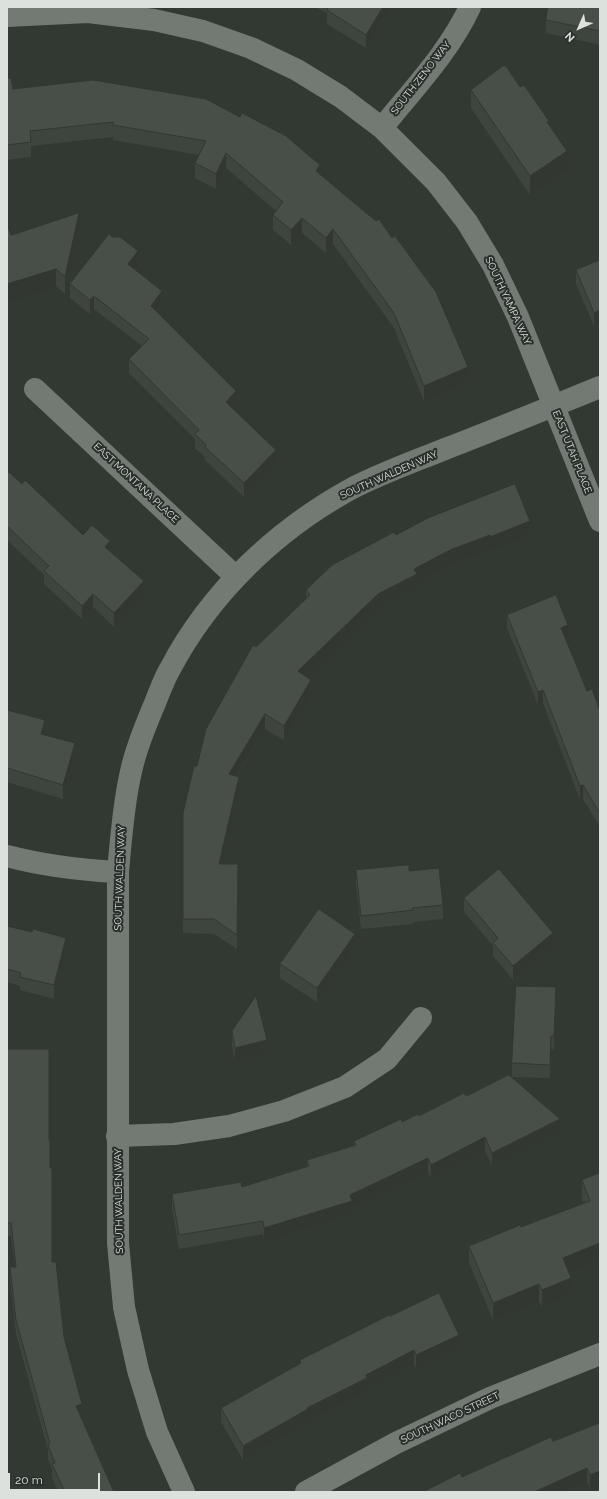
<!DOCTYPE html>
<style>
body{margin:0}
#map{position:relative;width:607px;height:1499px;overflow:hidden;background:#323933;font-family:Raleway,sans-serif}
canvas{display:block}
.frame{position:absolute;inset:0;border:8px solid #dde1dd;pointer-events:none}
.north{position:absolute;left:559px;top:8px;width:40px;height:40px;-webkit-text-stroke:3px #282e29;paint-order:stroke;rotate:225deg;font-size:11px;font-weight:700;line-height:16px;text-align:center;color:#dde1dd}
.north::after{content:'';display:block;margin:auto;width:14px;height:18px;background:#dde1dd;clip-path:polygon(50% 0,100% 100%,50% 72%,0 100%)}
.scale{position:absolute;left:8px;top:1473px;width:92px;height:18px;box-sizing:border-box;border:2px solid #dde1dd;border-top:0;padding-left:5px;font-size:12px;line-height:14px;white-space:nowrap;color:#dde1dd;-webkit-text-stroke:3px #282e29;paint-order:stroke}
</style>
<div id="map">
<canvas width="607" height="1499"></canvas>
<div class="frame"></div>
<div class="north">N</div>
<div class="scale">20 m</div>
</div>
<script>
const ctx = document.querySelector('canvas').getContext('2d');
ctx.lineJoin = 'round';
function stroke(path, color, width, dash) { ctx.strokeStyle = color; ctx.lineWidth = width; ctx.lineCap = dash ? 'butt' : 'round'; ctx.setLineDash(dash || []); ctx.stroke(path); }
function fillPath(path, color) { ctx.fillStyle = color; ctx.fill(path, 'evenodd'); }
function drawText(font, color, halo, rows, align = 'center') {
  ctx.font = font + ' Raleway,sans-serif'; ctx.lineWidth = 4; ctx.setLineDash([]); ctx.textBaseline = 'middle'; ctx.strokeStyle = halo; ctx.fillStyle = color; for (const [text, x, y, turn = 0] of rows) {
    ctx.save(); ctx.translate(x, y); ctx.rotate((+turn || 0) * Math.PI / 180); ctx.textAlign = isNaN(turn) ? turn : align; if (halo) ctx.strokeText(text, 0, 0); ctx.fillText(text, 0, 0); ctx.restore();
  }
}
stroke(new Path2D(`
 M7 16 88 12 154 20 203 31 251 48 297 70 341 97 382 128 436 182 467 222 493 265 518 317 600 521
 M382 128C413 89 449 52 470 7
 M35 389 236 577
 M7 856C45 866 79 870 118 872
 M117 1136 174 1134 229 1126 284 1111 345 1087 387 1059 421 1018
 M184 1492 157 1432 138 1370 124 1307 118 1243V872C121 840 123 808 130 776 135 751 145 727 155 703 160 691 164 679 170 669 210 593 275 531 349 490 379 474 413 462 445 449 497 429 548 408 600 387
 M306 1492 396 1443 490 1398 600 1354`), '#727a73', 22);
fillPath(new Path2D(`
 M314 7H391L366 48 327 24V13Z
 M600 7V45L546 33V20Z
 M7 78 13 89 93 80 320 174 468 382 424 401 394 328 333 244 326 253 302 233 291 245 273 230V215L276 211 226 168 216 189 195 178V163L199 155 113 140V137L31 146V157L7 160Z
 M471 90 549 125 567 170 530 195 471 108Z
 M79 230 65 294 56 286 11 235Z
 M600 260 594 326 576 284V270Z
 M138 265 135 269 162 304 157 312 236 405 232 409 276 463 244 497 205 460V457L195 448V439L129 373V359L142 346 94 309 90 314 70 298V284Z
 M7 474 22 484 83 535 110 551 144 595 114 627 93 607 82 619 44 584V575L7 540Z
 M396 535 530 536 490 551V550L450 565 417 583V588L378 608 306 677 311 695 284 740 265 729 237 776 239 791 222 864H238L237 949 214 934 183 933V813L197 766 256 647 306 599V590Z
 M507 615 568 638 566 639 587 691 600 711V827L583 799 580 800 543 703 538 705 507 628Z
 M7 710 45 734 44 735 75 756 63 799 7 782Z
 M356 870 409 871 443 905V919L413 922V924L361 929 356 884Z
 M464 898 553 946 513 980 493 956V946L464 912Z
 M7 926 66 951 54 999 20 990V986L7 982Z
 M355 948 317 1002 280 978V964Z
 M556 1001 554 1049H551L550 1078 512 1077V1063Z
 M232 1031 267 1054 235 1061 232 1045Z
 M7 1049 49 1140 50 1168 52 1262 64 1337 82 1418 114 1492H59L52 1478V1470L48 1459V1450L16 1334 10 1281V1267H15L11 1236H7Z
 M466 1096 560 1133 492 1166 485 1151 431 1178 428 1172 352 1208V1214L264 1242 263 1234 179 1249 172 1208V1194L242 1187 307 1166V1160L354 1145V1141Z
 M600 1173V1261L569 1273 571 1295 542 1307 539 1301 493 1320 469 1263V1246L521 1227 584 1203 582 1198V1180Z
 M390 1316 459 1348 416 1368 414 1364 367 1388V1391L308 1421V1422L243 1460 221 1422V1408L300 1364V1360Z
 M600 1423 590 1489 587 1481 563 1492H423L462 1477Z`), '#3e443e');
fillPath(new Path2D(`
 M383 7H391L366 48V35Z
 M567 151V170L530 195V176Z
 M226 153V168L216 189V174Z
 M320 165V180L316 171Z
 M79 213V230L65 294V277Z
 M302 218V233L291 245V230Z
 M333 229V244L326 253V238Z
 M138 251V265L128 277V264Z
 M56 269V286L7 302V284Z
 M162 291V304L151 319V306Z
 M94 296V309L90 314V300Z
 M600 310V323L594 326V313Z
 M468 367V382L424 401V386Z
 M236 391V405L226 416V402Z
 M276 450V463L244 497V483Z
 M530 521V536L490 551V537Z
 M490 535V550L450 565 417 583V588L378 608 298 686V671L378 594 414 569 450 550Z
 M110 541V555L105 547Z
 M144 581V595L114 627V613Z
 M93 594V607L82 619V606Z
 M568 625V638L561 641V628Z
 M8 675V688L7 690V677Z
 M311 680V695L284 740V726Z
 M543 690V703L538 705V692Z
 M265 714V729L229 788V774Z
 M45 720V734L41 747V734Z
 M75 743V756L63 799V785Z
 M239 777V791L219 879V864Z
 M583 785V799L580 800V786Z
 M553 933V946L513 980V966Z
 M355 934V948L317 1002V988Z
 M66 938V951L54 999V985Z
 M556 987V1001L554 1049V1036Z
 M551 1036V1049L550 1078V1065Z
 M267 1040V1054L235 1061V1048Z
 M560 1119V1133L492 1166V1153Z
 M485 1137V1151L431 1178V1165Z
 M428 1158V1172L352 1208V1214L264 1242V1228L350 1195Z
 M600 1243V1261L563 1275V1258Z
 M571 1278V1295L542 1307V1290Z
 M539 1284V1301L493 1320V1303Z
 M459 1335V1348L416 1368V1355Z
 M414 1350V1364L367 1388V1391L308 1421V1422L243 1460V1446L307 1408 366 1375Z
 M82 1404V1418L76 1406Z
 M587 1468V1481L563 1492H534Z
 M600 1471V1485L590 1489V1475Z`), '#323732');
const building = new Path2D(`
 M329 7H383L366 35 327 10Z
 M548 7H600V31L546 20Z
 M503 66H506L520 87 524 85 549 121 547 122 567 151 530 176 471 90Z
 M7 78H11L13 89 93 80 206 99 240 117 242 113 286 136 320 165 316 171 376 221 379 219 392 238 395 236 436 292 468 367 424 386 394 313 333 229 326 238 302 218 291 230 273 215 283 202 226 153 216 174 195 163 206 141 113 125V122L30 131 31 142 7 145Z
 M79 213 65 277 56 269 7 284V224L11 235Z
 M109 234 112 237H120L138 251 128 264 162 291 151 306 236 391 226 402 276 450 244 483 205 447 206 445 195 434 199 430 129 359 149 339 94 296 90 300 70 284Z
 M600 260V310L594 313 576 270Z
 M9 472 22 484 25 480 83 535 92 525 110 541 105 547 144 581 114 613 93 594 82 606 44 571 49 566 7 526V474Z
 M515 484 530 521 490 537V535L450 550 414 569 417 574 378 594 298 671 311 680 284 726 265 714 229 774 239 777 219 864H238L237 935 214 919H183V813L194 766H197L206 729 253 645 256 647 310 595 306 590 332 565 394 532 396 535 428 518Z
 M556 595 568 625 561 628 587 691 592 689 600 711V814L583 785 580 786 543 690 538 692 507 615Z
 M7 710 45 720 41 734 75 743 63 785 7 768Z
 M409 865V871L439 868 443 905 412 908 413 910 361 916 356 870Z
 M499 869 553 933 513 966 493 943 498 938 464 898Z
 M319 909 355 934 317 988 280 964Z
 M7 926 32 932 33 929 66 938 54 985 20 977 21 973 7 969Z
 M516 986 556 987 554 1036H551L550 1065 512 1063Z
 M256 996 267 1040 235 1048 232 1031Z
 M7 1049H49V1140H50V1168H52V1262H56L64 1337 82 1404 76 1406 114 1492H65L52 1464 55 1463 48 1445 50 1444 16 1320 10 1267H16L11 1223H7Z
 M509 1075 560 1119 492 1153 485 1137 431 1165 428 1158 350 1195 352 1201 264 1228 263 1221 179 1235 172 1194 241 1182 242 1187 309 1166 307 1160 356 1145 354 1141 401 1119 402 1122 418 1114 419 1116 464 1093 466 1096Z
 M600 1173V1243L563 1258 571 1278 542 1290 539 1284 493 1303 469 1246 520 1225 521 1227 590 1201 582 1180Z
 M439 1293 459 1335 416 1355 414 1350 366 1375 367 1378 307 1408 308 1409 243 1446 221 1408 301 1363 300 1360 389 1315 390 1316Z
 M600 1423V1471L590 1475 587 1468 534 1492H423L460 1473 462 1477 551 1437 553 1441Z`);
fillPath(building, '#484f48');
stroke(building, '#323732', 1);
drawText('10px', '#dde1dd', '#282e29', [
 ["SOUTH ZENO WAY",421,78,-52],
 ["SOUTH YAMPA WAY",508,301,65],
 ["EAST UTAH PLACE",572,452,68],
 ["SOUTH WALDEN WAY",389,475,-24],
 ["EAST MONTANA PLACE",136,483,43],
 ["SOUTH WALDEN WAY",120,878,-88],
 ["SOUTH WALDEN WAY",119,1201,-91],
 ["SOUTH WACO STREET",450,1418,-25]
]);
</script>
